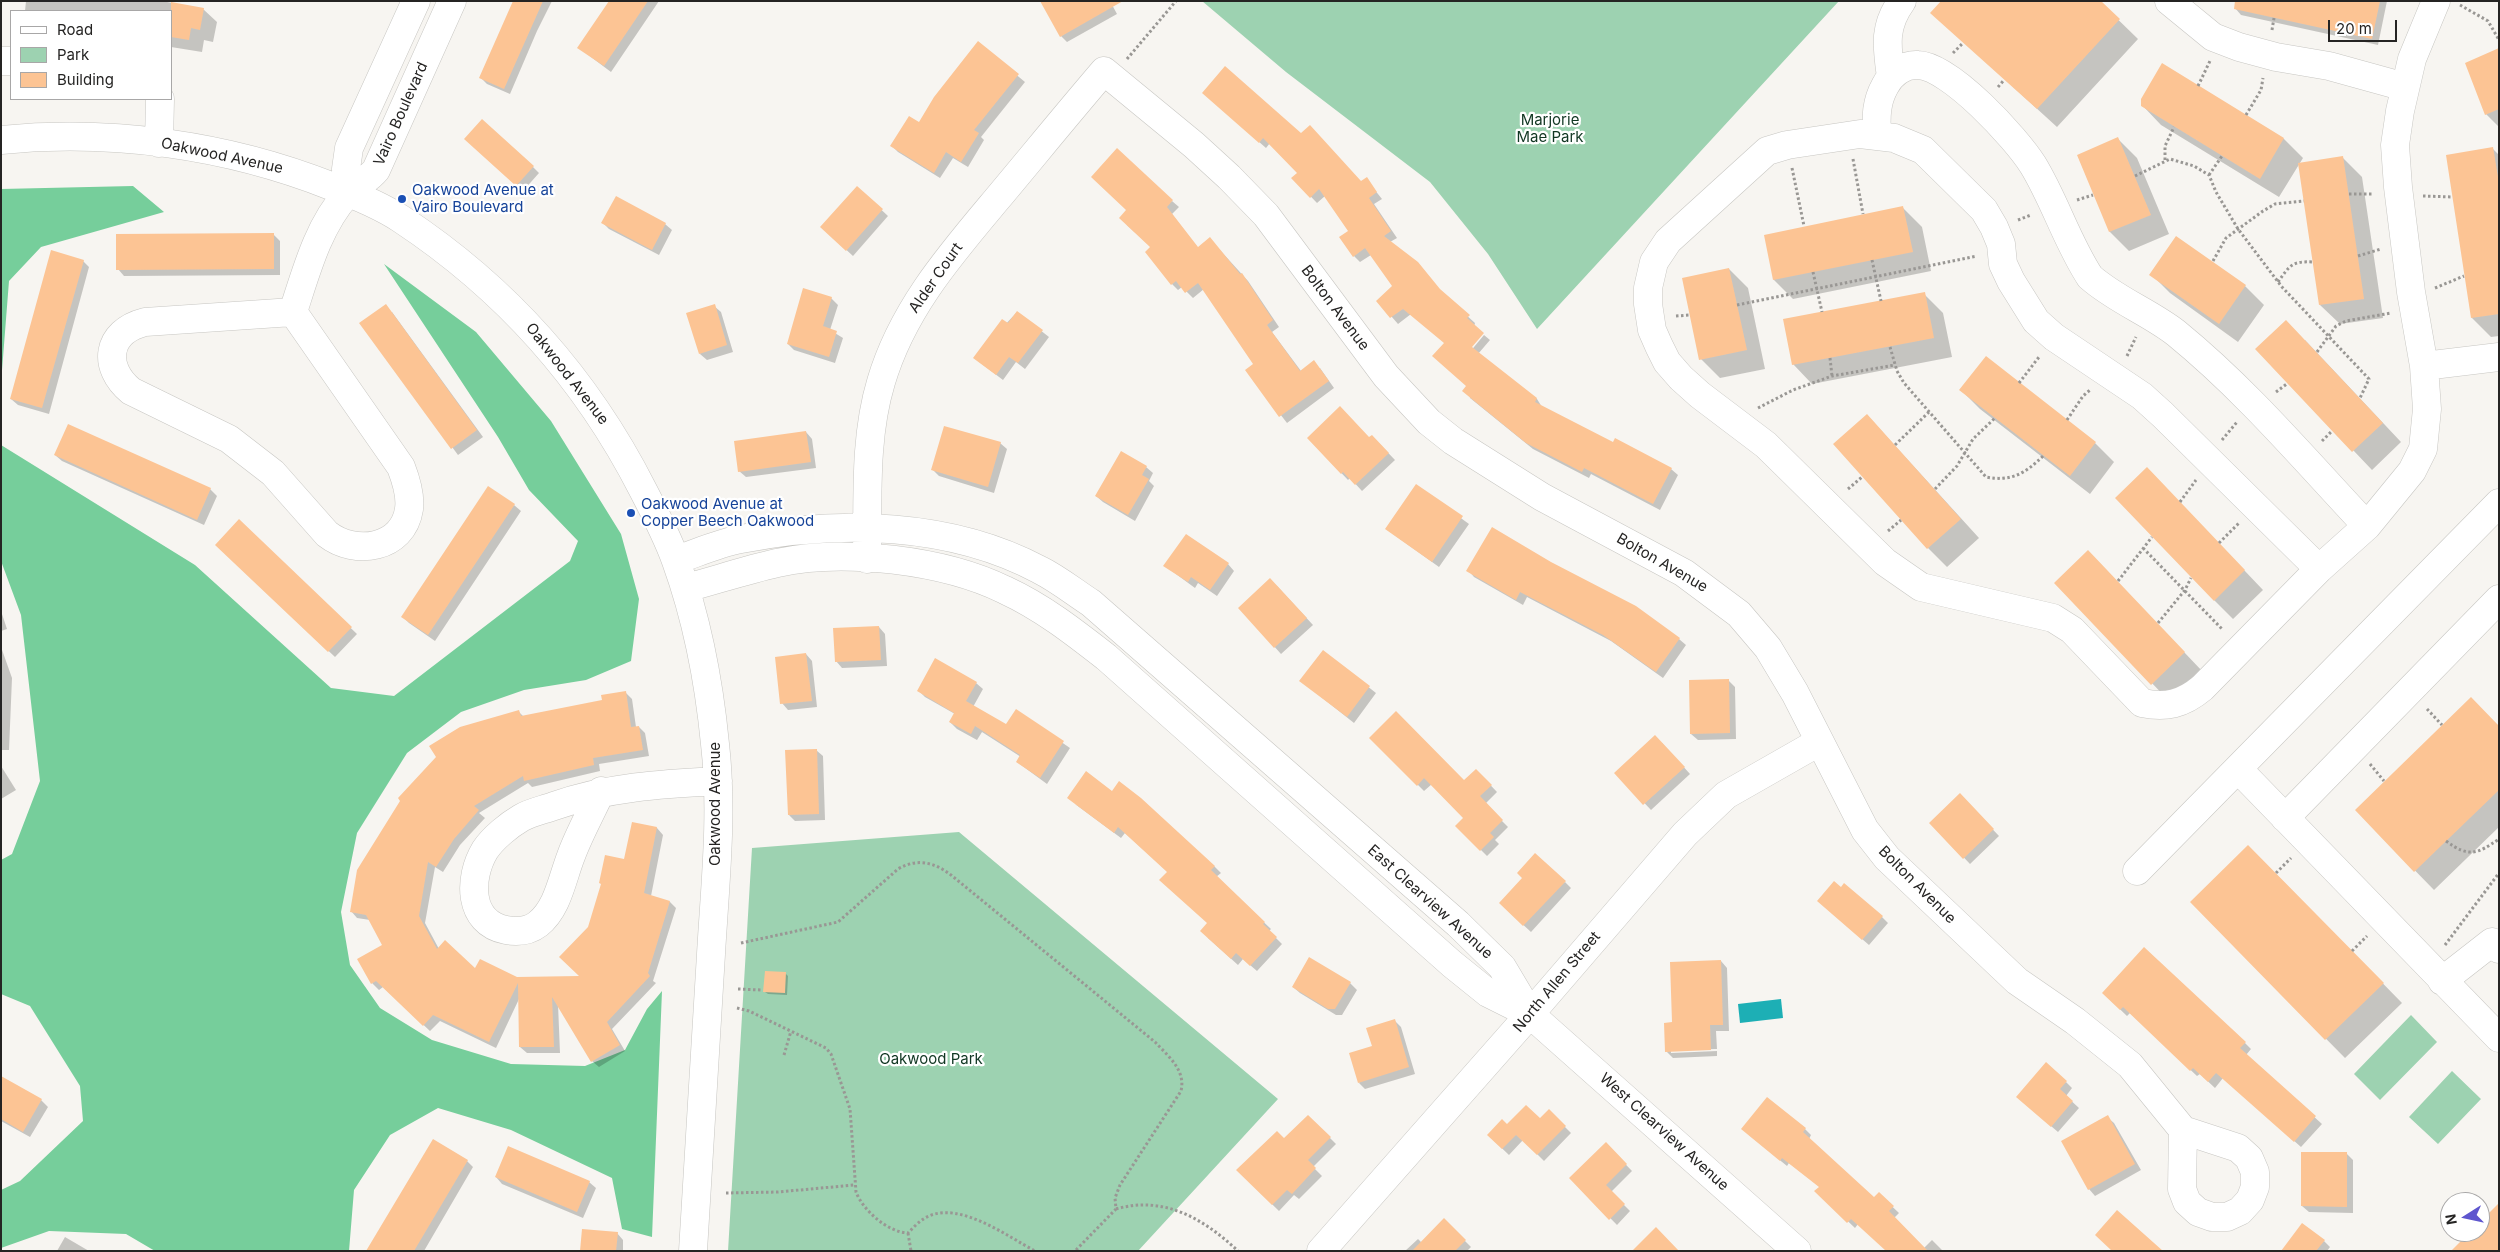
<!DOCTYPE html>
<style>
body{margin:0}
#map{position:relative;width:2500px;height:1252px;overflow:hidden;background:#f7f5f1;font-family:Inter,sans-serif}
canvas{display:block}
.frame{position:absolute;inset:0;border:2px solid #252423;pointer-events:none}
.legend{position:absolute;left:10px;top:10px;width:162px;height:90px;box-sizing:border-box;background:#fff;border:1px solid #a8a7a7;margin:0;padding:6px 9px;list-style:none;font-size:15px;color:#252423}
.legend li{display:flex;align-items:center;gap:10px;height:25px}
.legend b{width:25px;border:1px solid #a8a7a7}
.north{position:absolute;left:2440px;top:1192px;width:50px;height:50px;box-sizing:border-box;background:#fff;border:1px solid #a8a7a7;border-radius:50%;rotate:260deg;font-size:14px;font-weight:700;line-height:20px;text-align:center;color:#252423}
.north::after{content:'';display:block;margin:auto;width:18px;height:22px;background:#5e56ce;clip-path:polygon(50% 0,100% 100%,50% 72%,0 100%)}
.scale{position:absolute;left:2328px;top:20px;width:69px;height:22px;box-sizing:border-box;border:2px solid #252423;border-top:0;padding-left:6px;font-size:15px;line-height:18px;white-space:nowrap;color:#252423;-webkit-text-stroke:4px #fff;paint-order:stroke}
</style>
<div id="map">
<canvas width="2500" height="1252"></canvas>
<div class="frame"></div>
<ul class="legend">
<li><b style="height:6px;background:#fff"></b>Road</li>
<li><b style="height:14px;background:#9dd2b1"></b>Park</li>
<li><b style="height:14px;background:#fcc494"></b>Building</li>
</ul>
<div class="north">N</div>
<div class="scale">20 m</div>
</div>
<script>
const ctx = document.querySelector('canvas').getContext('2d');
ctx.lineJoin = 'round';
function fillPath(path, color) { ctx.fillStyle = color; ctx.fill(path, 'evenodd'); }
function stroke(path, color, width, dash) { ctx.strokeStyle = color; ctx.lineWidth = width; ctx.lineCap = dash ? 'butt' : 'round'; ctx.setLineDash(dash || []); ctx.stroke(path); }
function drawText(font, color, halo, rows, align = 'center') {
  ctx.font = font + ' Inter,sans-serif'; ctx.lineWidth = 4.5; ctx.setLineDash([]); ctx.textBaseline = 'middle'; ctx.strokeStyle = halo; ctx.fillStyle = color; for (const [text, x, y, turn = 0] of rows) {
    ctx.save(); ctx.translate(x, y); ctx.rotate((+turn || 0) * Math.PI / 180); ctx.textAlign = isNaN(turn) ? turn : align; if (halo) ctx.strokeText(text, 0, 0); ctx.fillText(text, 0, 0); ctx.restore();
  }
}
fillPath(new Path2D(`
 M1202 1H1839L1537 329 1488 254 1430 182 1286 72Z
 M959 832 1278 1099 1138 1251H728L752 848Z
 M2411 1015 2437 1042 2380 1100 2354 1074Z
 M2452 1071 2481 1099 2438 1144 2409 1117Z`), '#9dd2b1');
fillPath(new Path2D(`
 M133 186 164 212 41 247 9 281 1 383V189Z
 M384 264 476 332 551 421 621 534 639 599 631 661 586 680 524 690 461 712 407 753 357 833 341 912 350 965 380 1008 432 1040 511 1064 585 1066 625 1050 647 1009 662 991 652 1237 622 1229 612 1178 511 1130 438 1108 390 1135 354 1190 349 1251H155L126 1234 49 1231 1 1248V1190L20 1181 83 1121 80 1086 30 1006 1 994V860L12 854 40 781 21 615 1 561V445L195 565 331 688 394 696 570 561 578 541 529 490 498 437Z`), '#76ce9b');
fillPath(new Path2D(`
 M1781 999 1783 1018 1740 1023 1738 1004Z`), '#1dafb5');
fillPath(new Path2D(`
 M26 1H162L203 9 217 22 213 42 204 40 202 52 171 47V11H25Z
 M514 1H552L537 31 510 94 487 84 480 77Z
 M610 1H659L611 72 579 48Z
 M1110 1 1117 14 1067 42 1061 36Z
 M2099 1 2138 39 2057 127 1932 13Z
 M2236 1H2387L2378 45 2241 15 2235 8Z
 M978 43 1025 82 981 137 984 140 968 167 953 158 940 178 898 152 892 146 920 124Z
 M2499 50V127L2486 114Z
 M2162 65 2284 139 2303 158 2279 197 2161 125 2142 105Z
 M1210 99 1301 135 1361 182 1366 179 1382 199 1374 204 1397 238 1390 242 1418 263 1444 295 1475 323 1467 351 1469 353 1484 335 1490 340 1478 354 1537 399 1542 407 1614 444 1671 469 1678 475 1660 510 1591 474 1589 478 1533 449 1470 398 1468 386 1445 343 1411 314 1398 324 1378 301 1394 286 1371 255 1360 262 1354 256 1350 231 1325 196 1317 203 1293 178 1299 173 1270 143 1266 148Z
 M2118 139 2137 158 2169 234 2129 251 2110 232 2078 156Z
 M472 145 533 167 539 173 523 191Z
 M2493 149 2499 155V336L2491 337 2472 318Z
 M2343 158 2362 177 2383 318 2340 324 2320 305Z
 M857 187 888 216 853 256 828 233Z
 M1172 201 1179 207 1172 214 1198 248 1210 239 1248 281 1279 327 1272 332 1301 371 1320 368 1334 388 1287 423 1246 370 1255 364 1204 289 1193 298 1182 287 1178 290 1172 284 1152 248 1127 225Z
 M1903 208 1922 227 1931 271 1793 299 1774 280 1765 236Z
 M603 223 665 224 672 230 659 255 609 229Z
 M273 234 280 241V275L124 276 118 269Z
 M83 261 89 267 49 414 18 405 11 399Z
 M1729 269 1748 288 1765 369 1720 378 1701 359Z
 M2151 274 2245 286 2264 305 2238 342 2170 293Z
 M1924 294 1943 313 1952 357 1812 384 1793 364Z
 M831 298 838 305 830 330 843 338 835 363 794 350 788 344Z
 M714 306 721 312 733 352 707 360 700 354Z
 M392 312 483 437 458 455 361 324Z
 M1017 312 1049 337 1025 369 1016 362 1003 380 974 358Z
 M2305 340 2401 442 2372 470 2257 349Z
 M1986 358 2095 443 2114 462 2090 494 1980 409 1961 390Z
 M1867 415 1979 538 1947 567 1928 548Z
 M806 432 812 439 816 468 746 477 739 471Z
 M1372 436 1395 460 1362 491 1350 478 1348 480 1308 438 1369 439Z
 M1000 443 1007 449 994 493 939 476 933 470Z
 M55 455 210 489 217 496 204 525 62 461Z
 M1146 467 1153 473 1149 481 1154 486 1135 521 1103 502 1096 496Z
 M1417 486 1469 524 1439 567 1386 529Z
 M2166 488 2263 590 2233 619 2214 600Z
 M514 505 521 511 435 641 409 623 403 617Z
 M239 521 357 634 335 657 216 545Z
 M1551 563 1679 639 1686 645 1663 678 1611 641 1527 597 1523 605 1474 577 1468 570Z
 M1228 564 1234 571 1217 596 1198 583 1195 588 1165 566Z
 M2107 571 2203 672 2171 703 2056 583Z
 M1277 586 1313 625 1281 654 1240 608Z
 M1 611 7 629 1 631Z
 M879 627 885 634 887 666 842 668 836 661Z
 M1 647 12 678 9 750H1Z
 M1324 652 1376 693 1354 723 1301 681Z
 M806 654 812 661 817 707 788 710 782 703Z
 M1729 681 1735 687 1736 739 1698 740 1691 734Z
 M976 683 983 689 973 707 1007 726 1016 711 1070 748 1047 784 1017 762 1021 757 982 732 977 740 957 729 950 722 955 714 925 697 919 691Z
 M625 692 632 699 636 727H639L645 733 649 756 599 764 600 771 532 787 528 783 479 813 485 818 460 845 443 872 435 867 425 923 439 949 476 970 517 979 582 977 589 928 625 861 633 823 657 828 663 835 651 896 670 902 676 908 653 981 656 983 612 1029 625 1051 599 1067 592 1061 558 1004 560 1053H527L520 1047 519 999 496 1048 440 1021 430 1031 383 987 379 990 372 983 383 945 370 920 357 918 351 911 518 711 524 717 603 701Z
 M2499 727V827L2434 890 2356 810Z
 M1371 738 1464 782 1476 770 1497 792 1485 804 1508 827 1495 840 1499 844 1487 856 1457 826 1465 818 1432 784 1424 791Z
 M1662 743 1690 774 1651 810 1616 773Z
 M816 750 823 756 825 820 795 821 789 815Z
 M1 766 16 790 1 799Z
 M1960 795 1999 836 1970 864 1931 823Z
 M1075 804 1214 866 1221 873 1216 877 1271 929 1269 931 1282 944 1257 971 1243 959 1238 965 1208 938 1209 924 1168 872 1125 833 1121 838Z
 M2267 865 2402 1003 2345 1058 2191 902Z
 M1565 882 1571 888 1531 932 1507 910Z
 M1825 907 1882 917 1888 923 1869 945Z
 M1309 959 1350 983 1357 990 1342 1015H1336L1300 993 1293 987Z
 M1721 961 1727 968 1729 1031H1716L1717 1049 1671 1050V1053L1717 1051V1056L1673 1058 1666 1051 1674 1024Z
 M785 973 788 976 787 995 768 994 765 992Z
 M2103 993 2245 1043 2251 1049 2246 1055 2322 1124 2301 1147 2223 1078 2215 1088 2200 1074 2197 1076 2130 1013 2127 1016Z
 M1394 1020 1401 1027 1415 1074 1365 1089 1359 1083Z
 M1 1077 41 1100 48 1107 30 1137 1 1121Z
 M2066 1082 2072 1088 2066 1096 2079 1108 2058 1132 2024 1103Z
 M1549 1111 1571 1133 1544 1161 1523 1140 1509 1155 1488 1135 1507 1126 1540 1120Z
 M1308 1116 1336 1144 1313 1167 1322 1176 1299 1199 1294 1195 1279 1211 1237 1170 1284 1140Z
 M2107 1117 2114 1123 2141 1170 2095 1196 2089 1189 2063 1142Z
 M1805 1129 1811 1135 1809 1139 1874 1199 1879 1194 1899 1213 1894 1218 1924 1248 1932 1240 1943 1251H1888L1858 1224 1855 1228 1816 1191 1820 1187 1789 1163 1787 1166 1749 1135Z
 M1606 1144 1632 1171 1611 1192 1630 1211 1617 1225 1571 1178Z
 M2346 1153 2353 1160V1213L2309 1212 2302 1206Z
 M467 1161 473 1167 424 1251H367Z
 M496 1177 589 1182 596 1188 583 1218 502 1184Z
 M1444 1220 1471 1247 1467 1251H1405L1418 1239 1422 1243Z
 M617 1233 623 1240V1251H582Z
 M65 1237 89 1251H57Z
 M2324 1241 2330 1247 2327 1251H2282Z`), '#0003');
fillPath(new Path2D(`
 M513 1H543L504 89 479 78Z
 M609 1H648L604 66 577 48Z
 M1040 1H1123L1060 37Z
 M1941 1H2101L2120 19 2037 109 1930 13Z
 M2235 1H2380L2372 39 2234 9Z
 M171 2 204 8 200 30 191 28 189 40 171 37Z
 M978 41 1019 74 974 130 979 133 961 162 946 152 934 173 890 146 909 116 919 122 934 97Z
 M2499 48V109L2485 115 2465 63Z
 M2162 63 2284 138 2260 179 2141 106V99Z
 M1225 66 1301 133 1310 125 1361 181 1367 177 1377 192 1369 198 1391 231 1384 236 1418 262 1440 289 1470 315 1467 318 1484 333 1472 347 1537 398 1535 402 1613 442 1615 438 1672 468 1653 504 1584 468 1582 472 1526 443 1462 391 1466 386 1432 356 1444 343 1403 309 1390 318 1376 301 1392 286 1365 248 1353 257 1339 237 1348 231 1319 189 1310 198 1291 178 1297 173 1263 138 1259 143 1202 93Z
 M482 119 534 166 516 186 464 139Z
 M2118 137 2151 215 2109 232 2077 155Z
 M2493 147 2499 183V314L2471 318 2446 155Z
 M1117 148 1173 200 1167 207 1198 247 1210 237 1240 274 1242 273 1273 320 1267 325 1300 371 1314 360 1329 381 1279 417 1245 370 1253 364 1198 283 1185 293 1176 281 1171 285 1145 252 1150 247 1119 218 1126 210 1091 177Z
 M2343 156 2364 299 2319 305 2298 163Z
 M857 186 883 209 846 251 820 227Z
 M616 196 666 223 652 250 601 223Z
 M1903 206 1913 252 1773 280 1764 235Z
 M274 233V269L116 270V234Z
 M2176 236 2246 285 2219 324 2149 275Z
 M51 250 84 260 42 408 10 399Z
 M1729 268 1747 350 1699 360 1682 278Z
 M803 288 832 297 823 326 837 331 829 357 787 344Z
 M1925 292 1934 338 1792 365 1783 319Z
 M386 304 477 430 451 449 359 323Z
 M715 304 727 345 699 354 686 313Z
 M1017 311 1043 330 1018 363 1009 357 996 375 973 358 1002 319 1008 323Z
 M2286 320 2383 423 2352 452 2255 349Z
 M1986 356 2096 442 2070 476 1959 390Z
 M1340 406 1369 437 1372 435 1389 453 1355 485 1343 472 1341 474 1307 438Z
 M1867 414 1961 519 1927 549 1833 444Z
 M68 424 211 488 197 520 54 455Z
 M944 426 1001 442 988 487 931 470Z
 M806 431 811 462 738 472 734 441Z
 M1121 451 1147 466 1142 475 1149 479 1128 515 1095 496Z
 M2147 467 2245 570 2214 601 2115 498Z
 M1416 484 1463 516 1432 562 1385 529Z
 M488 486 515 504 428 635 401 617Z
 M239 519 352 627 328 652 215 545Z
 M1492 527 1551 562 1636 606 1680 638 1656 672 1603 635 1520 592 1516 600 1466 571Z
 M1186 534 1229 563 1210 590 1191 577 1188 582 1163 566Z
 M2088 550 2185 652 2151 685 2054 583Z
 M1270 578 1307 618 1274 648 1238 608Z
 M879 626 881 660 835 662 833 628Z
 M1323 650 1370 686 1347 717 1299 681Z
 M806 653 812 701 780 704 775 657Z
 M935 658 977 682 966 701 1006 724 1016 709 1064 741 1040 778 1016 762 1020 755 975 726 971 734 949 722 954 713 917 691Z
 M1729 679 1730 733 1690 734 1689 680Z
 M626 691 631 727 639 726 643 750 593 758 594 765 524 781 523 776 474 806 479 810 454 839 436 867 428 862 419 916 437 949 445 940 475 968 480 959 517 977 579 976 559 957 588 927 601 884 599 883 605 855 624 859 632 822 657 827 644 893 670 901 648 973 650 976 607 1022 620 1045 591 1062 552 997 554 1047H519L518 983 489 1042 433 1015 423 1026 376 981 371 984 357 959 382 945 366 915 350 912 357 870 400 801 398 798 436 757 429 746 460 727 519 710 521 716 602 700 601 695Z
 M2471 697 2499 726V790L2414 872 2355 810Z
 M1396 711 1464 780 1476 769 1492 785 1480 796 1503 820 1490 833 1494 837 1480 851 1455 826 1463 818 1424 778 1417 786 1369 738Z
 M1655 735 1685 767 1643 805 1614 773Z
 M817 749 819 814 788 815 785 750Z
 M1086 771 1112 791 1119 781 1141 798 1215 866 1211 870 1265 922 1263 924 1277 937 1250 966 1236 953 1231 959 1200 931 1207 923 1159 880 1167 872 1118 827 1114 833 1067 798Z
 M1960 793 1994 829 1963 859 1929 823Z
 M2248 845 2384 983 2325 1040 2190 902Z
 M1535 853 1566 881 1523 926 1499 903 1522 878 1517 873Z
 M1834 881 1841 887 1844 883 1883 916 1862 940 1817 901Z
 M2144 947 2246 1042 2240 1048 2316 1116 2294 1142 2216 1073 2208 1082 2193 1068 2190 1071 2123 1007 2120 1010 2102 993Z
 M1309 957 1351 982 1335 1009H1328L1292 987Z
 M1721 960 1723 1025H1710L1711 1050 1665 1052 1664 1023 1672 1022 1670 962Z
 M765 971 786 972 785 993 763 992Z
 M1395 1019 1409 1067 1358 1083 1349 1053 1372 1046 1366 1028Z
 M2046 1062 2067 1081 2060 1089 2073 1101 2051 1127 2016 1097Z
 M1 1076 42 1099 23 1132 1 1119Z
 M1767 1097 1806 1128 1803 1132 1874 1197 1879 1192 1894 1206 1889 1211 1928 1251H1886L1851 1219 1847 1223 1814 1191 1819 1187 1782 1158 1780 1161 1741 1129Z
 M1526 1105 1540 1118 1549 1109 1566 1126 1537 1155 1516 1135 1502 1149 1487 1135 1502 1119 1507 1124Z
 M1308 1115 1331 1137 1308 1160 1316 1168 1292 1194 1287 1190 1272 1205 1236 1170 1277 1131 1284 1138Z
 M2108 1115 2135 1164 2088 1190 2061 1141Z
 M433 1139 468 1160 414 1251H366Z
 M1606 1142 1627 1164 1606 1185 1625 1204 1609 1220 1569 1178Z
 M508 1146 590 1181 577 1212 495 1177Z
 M2301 1152H2347V1207L2301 1206Z
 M2499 1203V1251H2451L2470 1232H2480V1222Z
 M2117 1210 2163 1251H2112L2095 1235Z
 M1444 1218 1466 1240 1455 1251H1412Z
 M2302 1223 2325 1240 2316 1251H2281Z
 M1656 1227 1679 1251H1632Z
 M582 1229 618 1232 616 1251H580Z`), '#fcc494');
const minor = new Path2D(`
 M2169 1 2213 37 2239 47 2276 57 2329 66 2405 87
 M1 61H11
 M1891 77C1887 47 1883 27 1902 1
 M1877 134C1876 117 1876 102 1885 86 1891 74 1904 64 1918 65 1950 66 2016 138 2033 165 2055 201 2067 242 2090 277 2116 300 2149 312 2176 333 2246 390 2305 460 2367 526
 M1 140C112 129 227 145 331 186 355 195 380 205 401 219 507 289 586 378 643 490 655 513 667 536 676 561 697 619 709 682 715 744 723 813 715 885 711 954 705 1053 699 1152 693 1251
 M159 143 160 99
 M348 193 346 169 349 148 416 1
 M293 312 401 467C406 480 411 495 409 509 403 549 355 556 327 534L273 473 229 439 131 391C102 367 106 332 145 322L293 312C306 272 318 226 347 194 356 185 368 180 376 170L452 1
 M2424 366 2499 357
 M867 559C868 500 864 438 881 382 902 310 950 255 997 199 1033 156 1068 113 1104 71L1194 145 1229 177 1266 215 1386 376 1429 422 1453 441 1542 497 1684 573 1739 614 1768 648 1795 693 1865 830 1887 858 2017 981 2075 1021 2130 1065 2183 1130 2238 1148 2249 1158 2255 1172V1187L2250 1200 2240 1211 2227 1217H2212L2198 1212 2187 1202 2182 1189 2183 1130
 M676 560C697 553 719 543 741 539 839 520 950 522 1040 570 1058 579 1074 592 1091 603L1458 924 1502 967 1530 1014
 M2319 569 2163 415 2142 396 2054 337 2036 321 2011 281 2003 264 2001 244 1994 227 1984 210 1923 150 1894 138 1860 134 1787 145 1767 151 1668 241 1654 262 1648 288V304L1652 330 1659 346 1667 362 1681 378 1700 395 1766 445 1885 562 1921 587 2053 618 2072 630 2142 703C2166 708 2183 704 2202 688L2319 569 2367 526 2412 471 2423 449 2427 409 2424 366 2411 292 2398 187 2395 145 2400 111 2412 59 2436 1
 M686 588C716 580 746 570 777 563 843 548 944 560 1005 590 1042 607 1074 632 1106 657L1452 964 1488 993 1530 1014 1797 1251
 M2239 770 2499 1038
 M601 791C591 813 579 834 571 856 562 879 558 908 538 924 529 931 517 932 506 930 468 923 468 878 485 850 493 838 509 825 521 818 531 812 543 810 554 806 608 787 661 784 718 781
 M2285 818 2499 599
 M2137 871 2499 503
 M2442 981 2492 942 2499 949
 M1321 1251 1530 1014 1685 834 1726 795 1819 742`);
stroke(minor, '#c7c6c2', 29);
stroke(new Path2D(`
 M2460 5 2488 21 2499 40
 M2272 30 2274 18
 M1953 53 1963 43
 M1127 59 1176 1
 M2198 86 2210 61
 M1998 87 2004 80
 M2246 115 2261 90 2263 78
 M1853 159 1863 214
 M2165 160V146L2174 127
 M1792 168 1804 226
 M2209 175 2222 156
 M2135 176 2170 159 2194 166 2209 175 2216 192 2238 229 2282 287 2369 379 2360 398
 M2349 194H2374
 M2423 196 2452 197
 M2077 200 2093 195
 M2018 220 2031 215
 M2358 256 2381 249
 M1872 260 1881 301
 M2213 261 2226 238 2263 211 2275 204 2304 201
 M1813 272 1822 312
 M2278 282C2290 265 2292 261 2313 262
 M2435 288 2464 276
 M1737 305 1977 256
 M1676 316 1690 315
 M1890 347 1897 371 1904 383 1986 477C2011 482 2026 473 2043 456
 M2317 352 2336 326 2346 321 2391 313
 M2127 356 2136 337
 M1830 358 1832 376
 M2019 383 2039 357
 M2276 392 2288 383
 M1758 408 1793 390 1832 376 1895 365
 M2067 420 2083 396 2090 390
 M2222 440 2237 422
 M2322 441 2332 431
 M1895 445 1929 412
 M1848 489 1862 477
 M1935 489 1957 466 1973 439 1995 418
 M2180 502 2196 480
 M1888 531 1901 520
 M2219 543 2239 523
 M2143 548 2223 630
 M2118 581 2152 537
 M2158 623 2185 590 2191 578
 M2427 709 2442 725
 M2370 764 2384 781
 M2446 841C2469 858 2477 854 2499 839
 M2276 873 2291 858
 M741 943 838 922 898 869C917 858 934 862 951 875L1155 1042C1168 1056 1186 1070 1181 1091L1120 1185 1115 1198 1116 1209 1075 1251
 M2445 945 2499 873
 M2352 951 2367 936
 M738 989 761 990
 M737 1008 749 1011 826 1048 831 1054 850 1109 856 1192C863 1210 887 1232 908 1233 914 1227 921 1219 929 1216 961 1202 1007 1236 1035 1251
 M784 1055 791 1031
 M726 1193 778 1192 854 1185
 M1116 1209C1164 1195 1204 1219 1238 1251
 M908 1233 911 1251`), '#999794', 3, [2.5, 2.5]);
stroke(minor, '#fff', 28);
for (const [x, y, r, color] of [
 [402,199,5,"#1a4fb4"],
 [631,513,5,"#1a4fb4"]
]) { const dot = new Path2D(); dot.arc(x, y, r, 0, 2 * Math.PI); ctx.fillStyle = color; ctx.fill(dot); stroke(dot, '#fff', 2); }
drawText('15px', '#252423', '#fff', [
 ["Vairo Boulevard",401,114,-66],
 ["Oakwood Avenue",222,156,12],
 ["Alder Court",936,278,-55],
 ["Bolton Avenue",1335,308,53],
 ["Oakwood Avenue",567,374,52],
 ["Bolton Avenue",1662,563,30],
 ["Oakwood Avenue",715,804,-90],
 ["Bolton Avenue",1917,885,45],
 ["East Clearview Avenue",1430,902,42],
 ["North Allen Street",1557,982,-50],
 ["West Clearview Avenue",1664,1132,42]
]);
drawText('15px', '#113723', '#fff', [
 ["Marjorie",1550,120],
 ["Mae Park",1550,137],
 ["Oakwood Park",931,1059]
]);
drawText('15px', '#164399', '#fff', [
 ["Oakwood Avenue at",412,190],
 ["Vairo Boulevard",412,207],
 ["Oakwood Avenue at",641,504],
 ["Copper Beech Oakwood",641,521]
], 'left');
</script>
